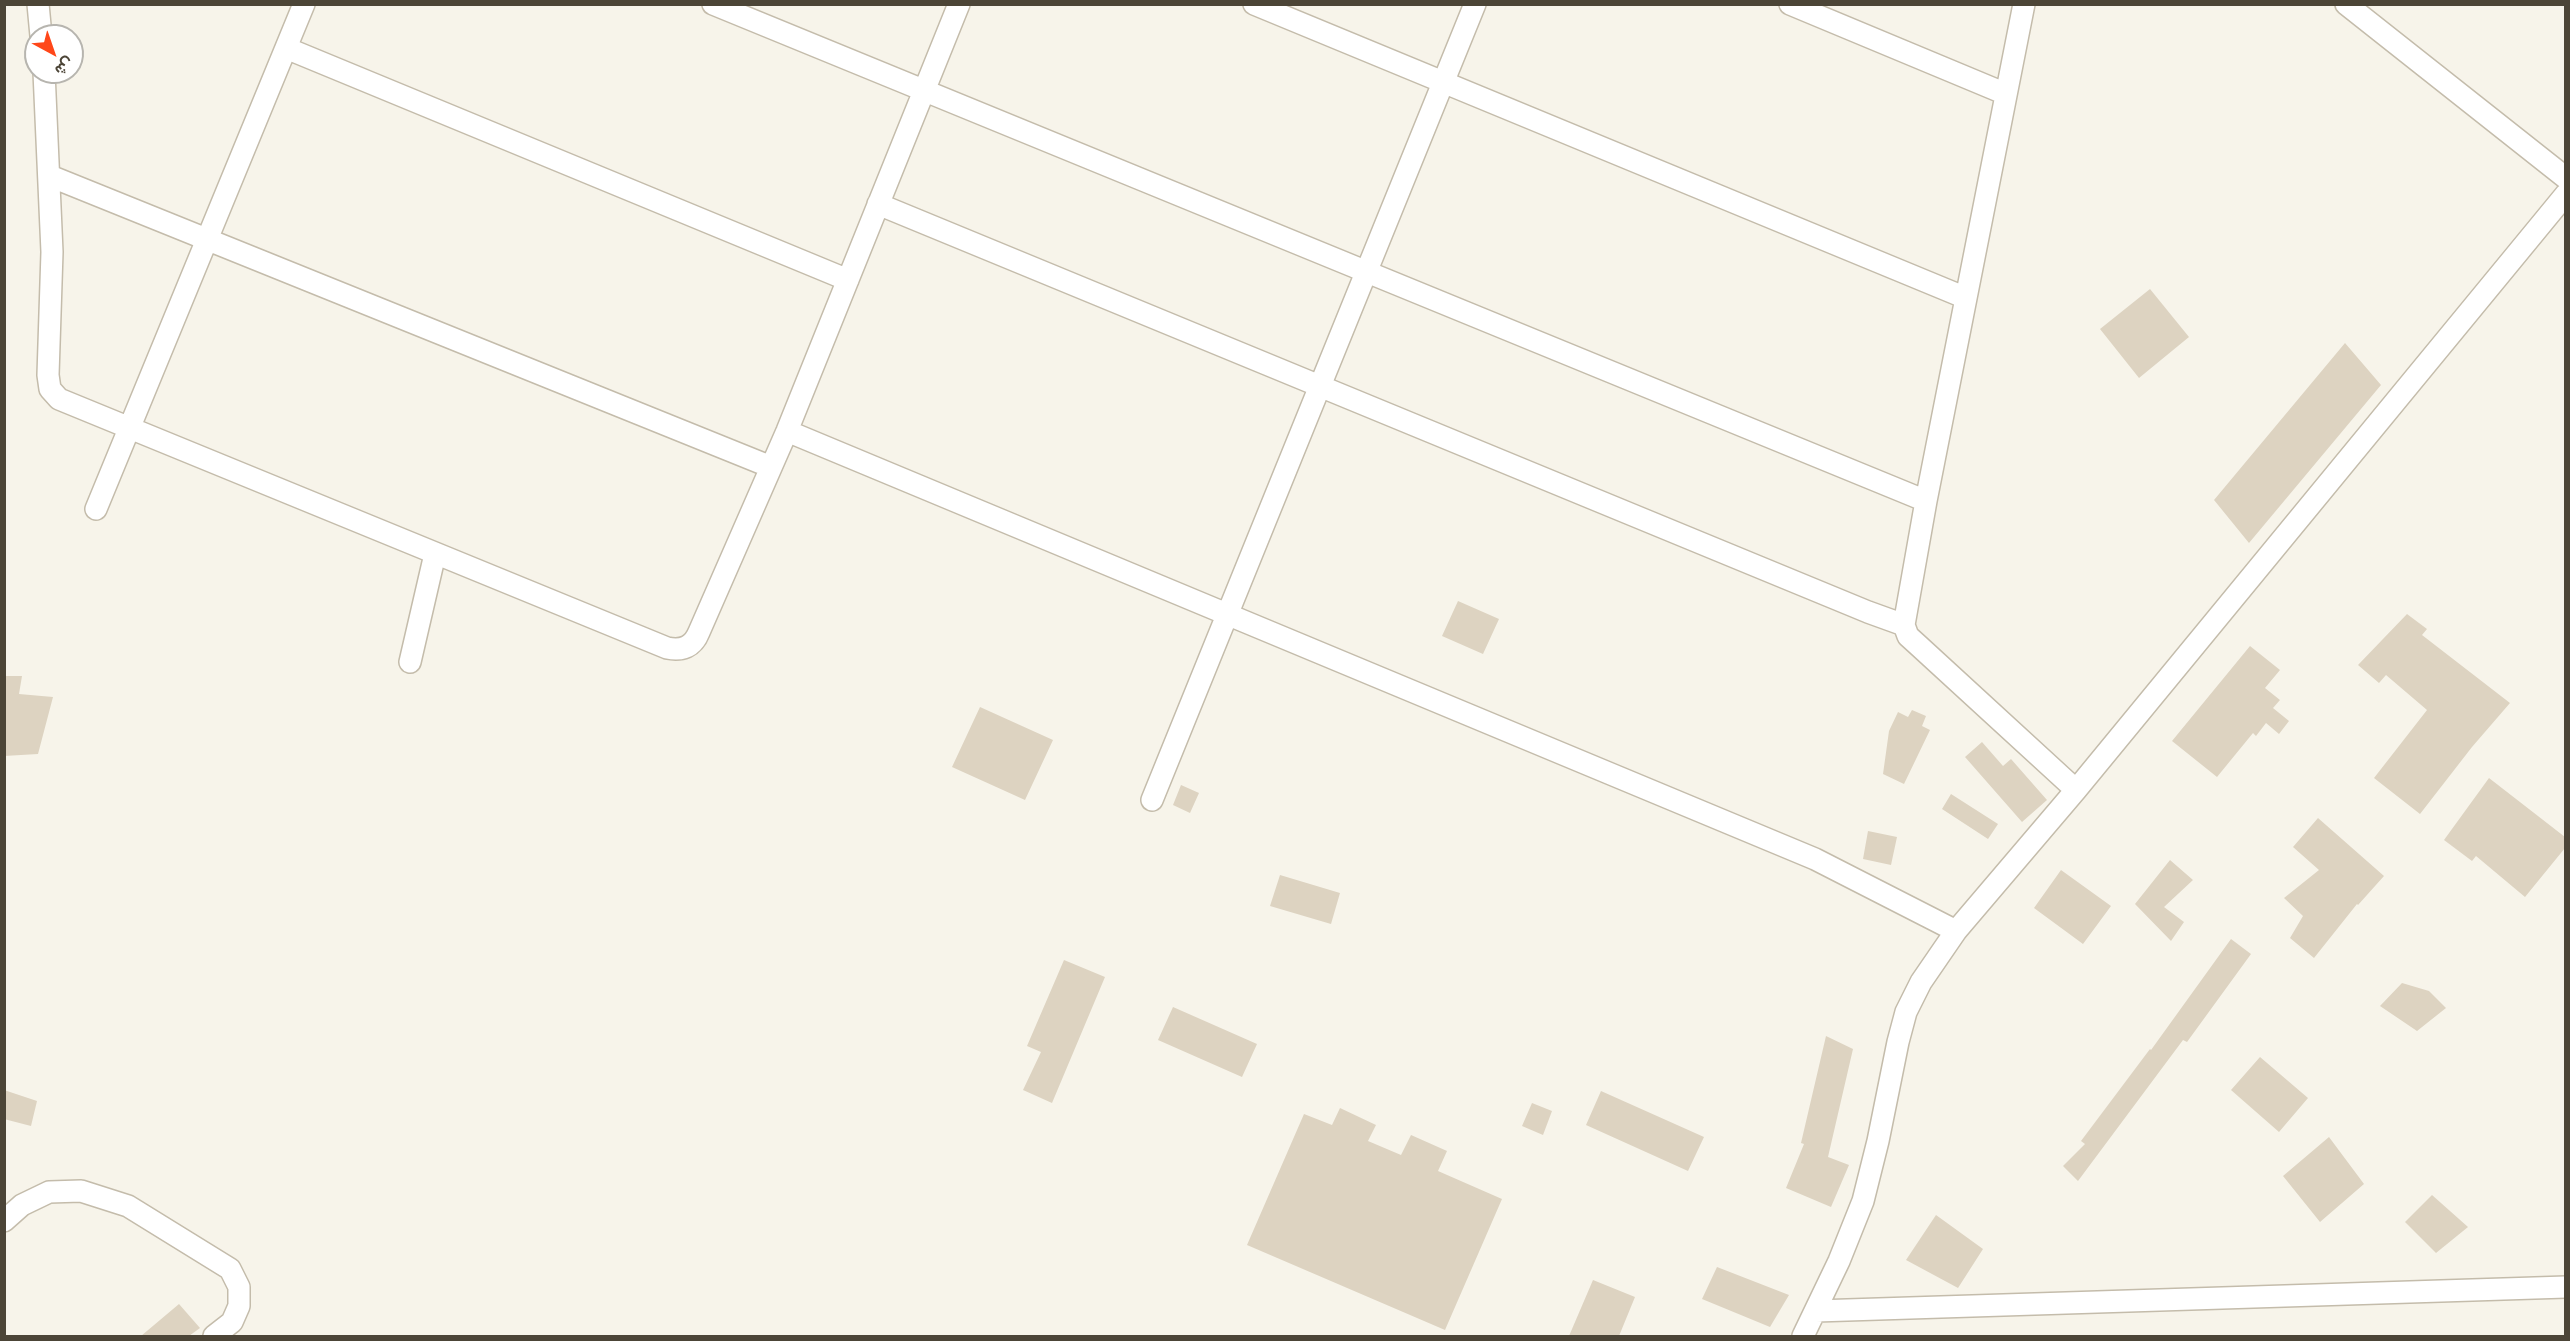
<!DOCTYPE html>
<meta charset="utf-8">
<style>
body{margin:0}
#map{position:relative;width:2570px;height:1341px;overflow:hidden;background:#f7f4ea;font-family:Jost,Vazirmatn,sans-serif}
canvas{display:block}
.frame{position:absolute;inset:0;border:6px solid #4c4537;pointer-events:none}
.north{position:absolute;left:24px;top:24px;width:60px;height:60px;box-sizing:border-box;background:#fff;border:2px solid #b7b5af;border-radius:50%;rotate:140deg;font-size:16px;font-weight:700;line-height:24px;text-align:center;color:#4c4537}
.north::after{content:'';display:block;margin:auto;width:21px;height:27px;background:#ff4719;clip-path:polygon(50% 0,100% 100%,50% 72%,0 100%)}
</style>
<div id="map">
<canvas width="2570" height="1341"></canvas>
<div class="frame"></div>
<div class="north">ش</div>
</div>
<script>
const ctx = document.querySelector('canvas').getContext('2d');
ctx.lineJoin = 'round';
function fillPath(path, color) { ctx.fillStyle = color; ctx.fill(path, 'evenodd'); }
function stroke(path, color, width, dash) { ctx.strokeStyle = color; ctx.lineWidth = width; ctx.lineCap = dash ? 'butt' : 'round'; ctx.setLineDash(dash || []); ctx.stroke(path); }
fillPath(new Path2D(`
 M2150 289 2189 337 2139 378 2100 329Z
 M2345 343 2381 385 2249 543 2214 500Z
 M1458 601 1499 619 1483 654 1442 636Z
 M2407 614 2427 629 2422 635 2510 703 2472 747 2420 814 2374 778 2427 710 2386 675 2379 683 2358 665Z
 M2250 646 2280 670 2265 688 2280 700 2273 708 2289 721 2279 734 2266 723 2256 736 2253 733 2217 777 2172 741Z
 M4 676H22L19 694 53 697 38 754 4 756Z
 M980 707 1053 740 1025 800 952 767Z
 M1912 710 1926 716 1922 726 1930 730 1904 784 1883 774 1889 731 1898 712 1908 717Z
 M1982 742 2003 766 2011 759 2047 800 2022 822 1965 757Z
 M2489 778 2565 837V848L2525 897 2476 856 2472 861 2444 840Z
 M1181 785 1199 793 1190 813 1173 805Z
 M1951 794 1998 824 1988 839 1942 809Z
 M2318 818 2384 876 2358 905 2357 904 2314 958 2290 938 2303 916 2284 898 2319 870 2293 847Z
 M1868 831 1897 837 1891 865 1863 859Z
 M2170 860 2193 880 2164 907 2184 922 2171 941 2135 904Z
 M2061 870 2111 906 2083 944 2034 908Z
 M1280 875 1340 893 1331 924 1270 906Z
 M2231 939 2251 954 2187 1042 2183 1040 2078 1181 2063 1166 2085 1144 2081 1141 2150 1049 2151 1050Z
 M1064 960 1105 977 1052 1103 1023 1090 1041 1052 1027 1046Z
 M2402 983 2429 991 2446 1008 2417 1031 2380 1006Z
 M1173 1007 1257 1044 1242 1077 1158 1040Z
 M1826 1036 1853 1049 1828 1157 1849 1165 1831 1207 1786 1188 1804 1144 1801 1143Z
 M2260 1057 2308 1098 2279 1132 2231 1090Z
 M4 1090 37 1101 31 1126 4 1119Z
 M1601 1091 1704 1137 1688 1171 1586 1125Z
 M1532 1103 1552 1111 1543 1135 1522 1126Z
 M1340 1108 1376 1125 1368 1141 1401 1155 1411 1135 1447 1151 1438 1171 1502 1199 1445 1330 1247 1245 1304 1114 1332 1125Z
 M2329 1137 2364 1184 2320 1222 2283 1176Z
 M2432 1195 2468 1227 2436 1253 2405 1222Z
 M1936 1215 1983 1249 1958 1288 1906 1260Z
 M1717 1267 1789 1295 1770 1327 1702 1299Z
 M1593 1280 1635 1297 1619 1336H1569Z
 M179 1304 200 1328 189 1336H141Z`), '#ddd3c1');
const street = new Path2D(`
 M38 4 41 36
 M713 4 1926 501
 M1254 4 1966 298
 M1790 4 2006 94
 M2024 4 1926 501 1904 625 1908 636 1919 646 2076 790
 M2346 4 2566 178
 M286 48 848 280
 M44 72 52 252 48 375 50 389 59 399 667 648C682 651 693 647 699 632L787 431 959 4
 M50 176 771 467
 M878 204 1868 612 1904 625
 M787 431 1815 859 1956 931
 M96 509 304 4
 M410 662 435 554
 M1152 800 1475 4
 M4 1221 22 1205 49 1192 81 1191 128 1206 230 1269 239 1287V1306L232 1322 214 1336
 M1816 1311 2566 1287
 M1803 1336 1839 1261 1863 1201 1878 1141 1898 1042 1906 1012 1921 982 1956 931 2076 790 2566 194`);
stroke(street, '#c4bcab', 24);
stroke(street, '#fff', 21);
</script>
